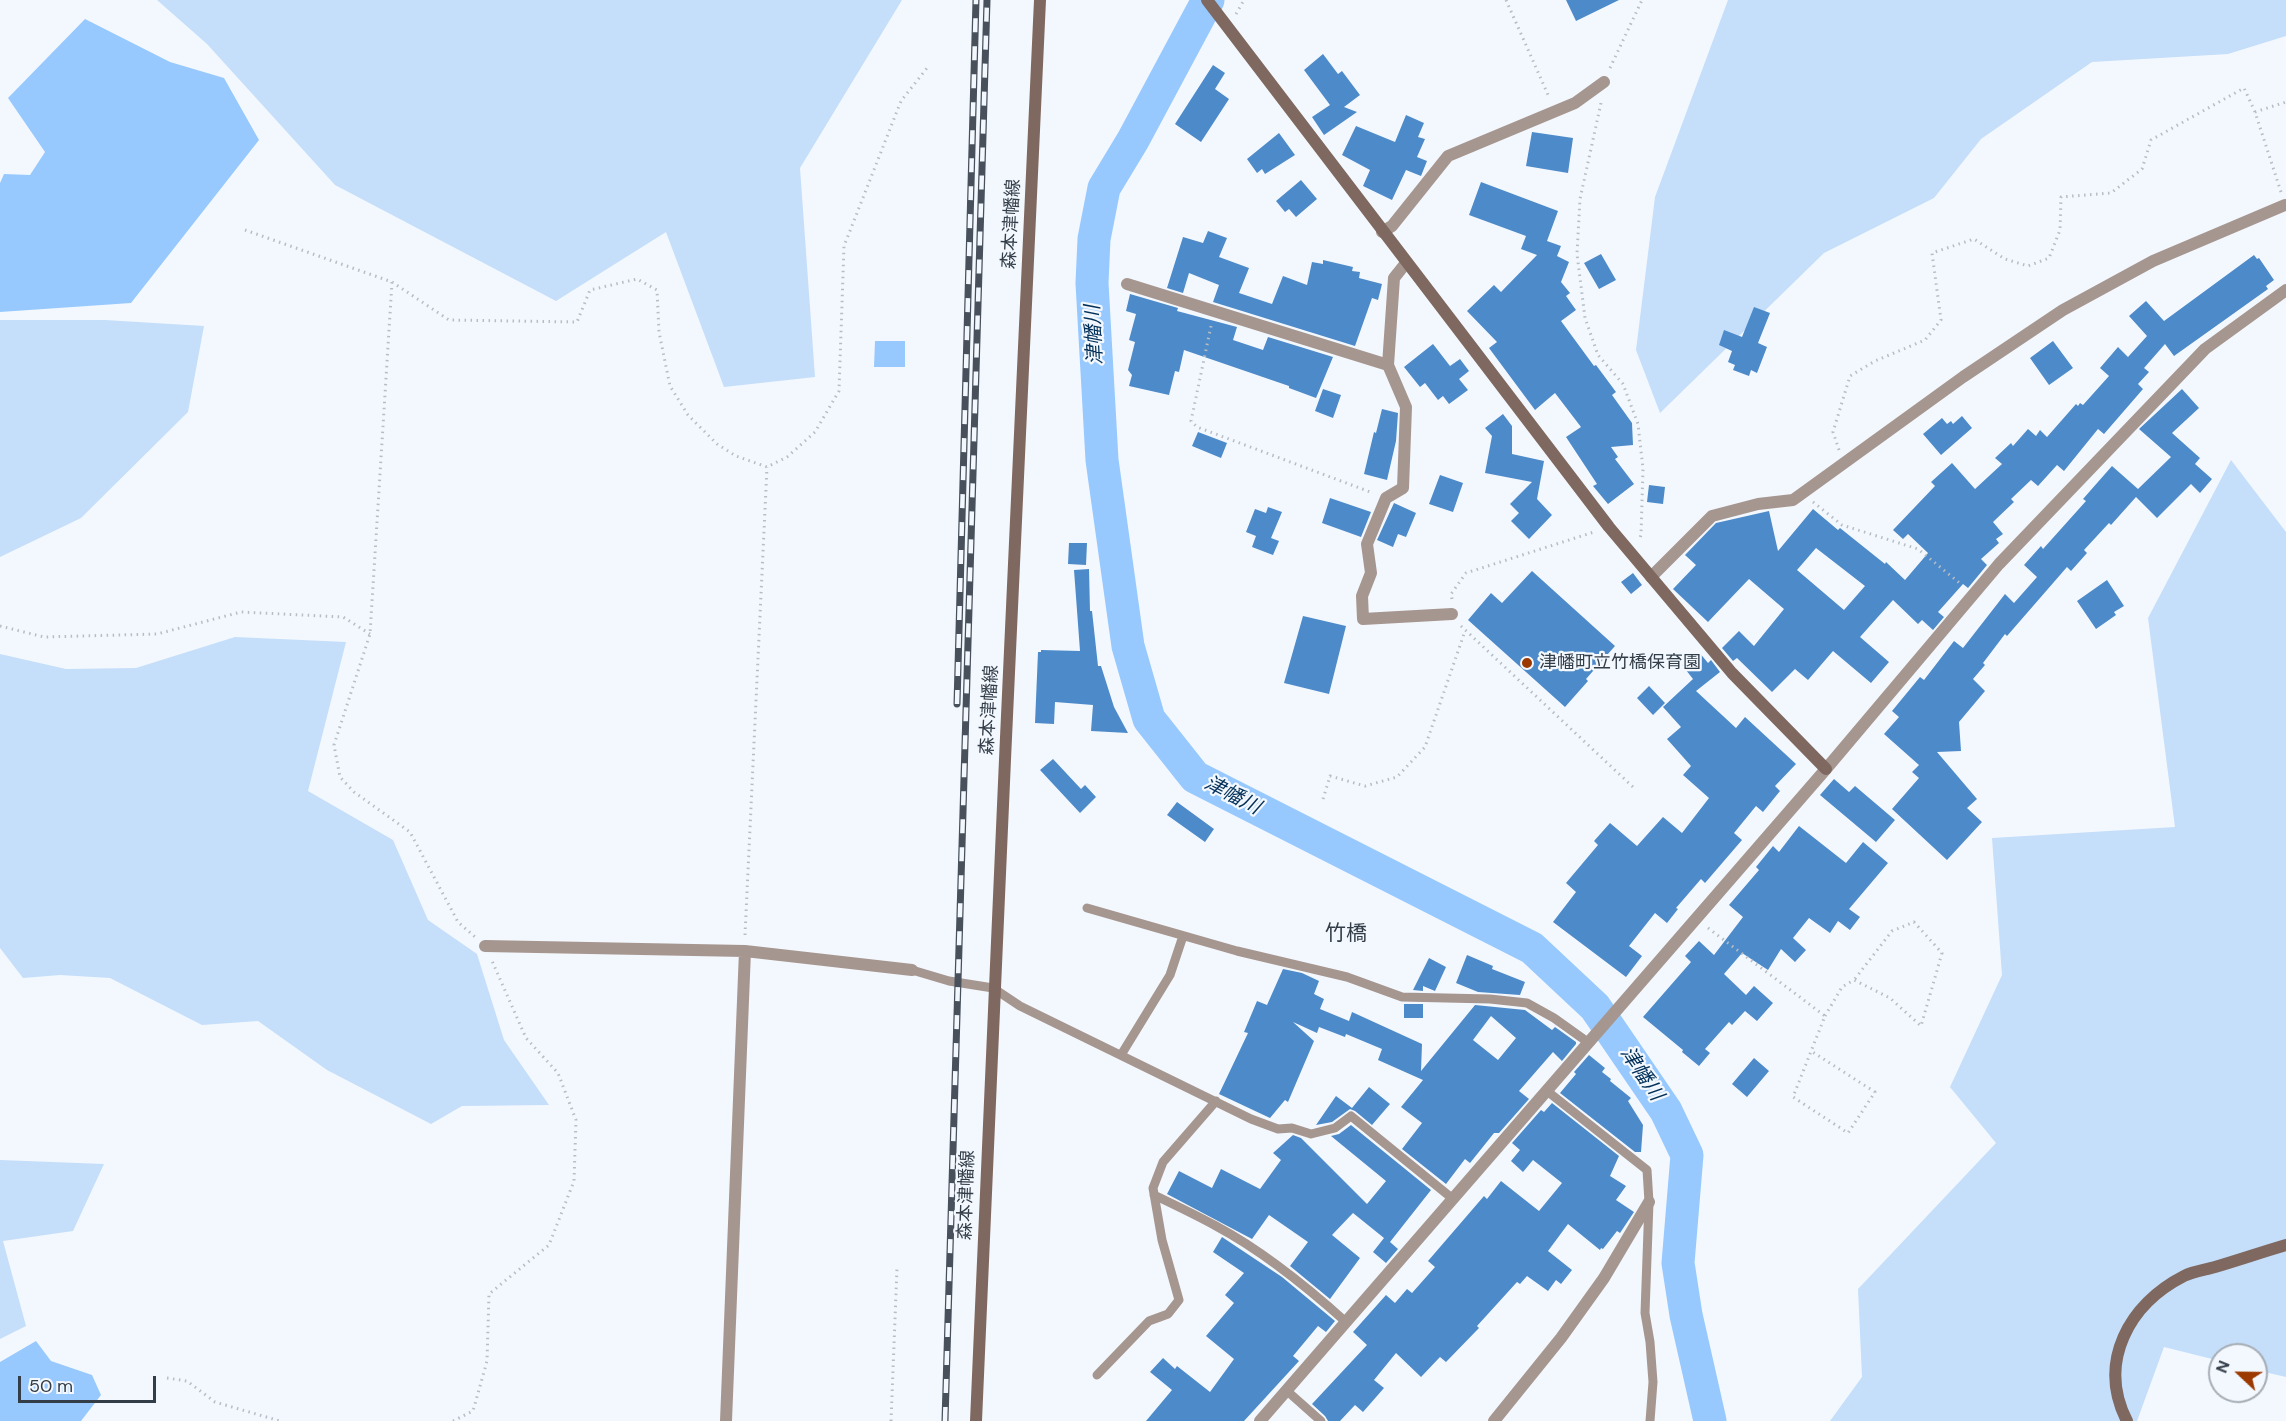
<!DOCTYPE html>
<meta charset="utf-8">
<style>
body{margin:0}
#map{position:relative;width:2286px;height:1421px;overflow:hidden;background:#f3f8fe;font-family:"DM Sans",sans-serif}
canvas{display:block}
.north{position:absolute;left:2208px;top:1343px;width:60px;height:60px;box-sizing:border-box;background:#f3f8fe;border:2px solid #a6adb5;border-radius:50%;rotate:292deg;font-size:16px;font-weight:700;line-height:24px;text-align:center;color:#333d48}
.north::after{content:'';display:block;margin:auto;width:21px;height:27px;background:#9c3900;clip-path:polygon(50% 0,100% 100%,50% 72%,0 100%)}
.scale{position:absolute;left:18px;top:1376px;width:138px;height:27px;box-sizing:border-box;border:3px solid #333d48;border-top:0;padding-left:8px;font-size:18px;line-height:21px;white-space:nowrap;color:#333d48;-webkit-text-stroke:4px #f3f8fe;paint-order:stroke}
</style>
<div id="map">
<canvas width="2286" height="1421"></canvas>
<div class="north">N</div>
<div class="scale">50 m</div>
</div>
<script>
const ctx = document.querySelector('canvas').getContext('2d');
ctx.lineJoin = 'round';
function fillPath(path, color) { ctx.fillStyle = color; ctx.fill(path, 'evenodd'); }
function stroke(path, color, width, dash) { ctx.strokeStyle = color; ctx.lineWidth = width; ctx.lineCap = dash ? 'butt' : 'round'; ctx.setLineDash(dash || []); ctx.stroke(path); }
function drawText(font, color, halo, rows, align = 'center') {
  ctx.font = font + ' "DM Sans","Noto Sans JP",sans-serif'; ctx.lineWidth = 4.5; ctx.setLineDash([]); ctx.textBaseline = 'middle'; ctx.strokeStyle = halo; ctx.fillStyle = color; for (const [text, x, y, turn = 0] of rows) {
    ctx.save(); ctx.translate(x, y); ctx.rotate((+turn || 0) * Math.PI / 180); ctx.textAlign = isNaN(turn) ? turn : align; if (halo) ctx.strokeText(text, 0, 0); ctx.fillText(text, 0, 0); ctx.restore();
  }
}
fillPath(new Path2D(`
 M157 0H902L800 168 815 377 724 387 666 232 556 301 335 185 207 44Z
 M1728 0H2286V36L2228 54 2092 62 1981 139 1934 198 1824 253 1660 413 1636 350 1655 197Z
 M0 320H105L204 326 188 412 81 518 0 557Z
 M2231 460 2286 532V1377L2256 1370V1355H2220V1361L2164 1347 2137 1421H1830L1862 1377 1858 1289 1996 1143 1950 1087 2002 975 1992 838 2175 827 2148 618Z
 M235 637 346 642 308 791 393 840 428 920 477 954 504 1040 549 1105 462 1106 431 1124 327 1070 258 1021 202 1025 110 978 60 975 23 978 0 948V654L66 669 136 668Z
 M0 1160 104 1164 73 1231 3 1241 26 1326 0 1339Z`), '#c5defa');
fillPath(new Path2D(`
 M85 19 170 62 224 78 259 140 131 303 0 312V183L4 174 30 175 45 152 8 98Z
 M875 341H905V367H874Z
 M36 1341 51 1361 92 1375 101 1395 81 1421H0V1362Z`), '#97c9fe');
stroke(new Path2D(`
 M1208 0 1133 140 1104 188 1094 239 1092 283 1102 460 1128 646 1149 719 1195 777 1532 948 1595 1007 1666 1111 1687 1155 1678 1263 1686 1315 1710 1421`), '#97c9fe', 33);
fillPath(new Path2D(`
 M1566 0H1619L1576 21Z
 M1323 54 1338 74 1342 71 1360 95 1344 107 1357 112 1324 135 1312 117 1330 105 1304 70Z
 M1213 65 1225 73 1215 89 1229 99 1201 142 1175 124Z
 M1406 115 1424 123 1418 137 1425 139 1417 157 1427 161 1421 176 1406 170 1392 200 1363 186 1370 170 1342 155 1356 126 1395 142Z
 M1532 132 1573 138 1568 173 1526 166Z
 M1279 133 1295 155 1265 174 1262 169 1257 173 1247 159Z
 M1301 180 1317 199 1296 217 1289 209 1285 212 1276 201Z
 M1481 182 1558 211 1547 241 1561 246 1557 256 1569 262 1561 282 1570 293 1566 296 1576 310 1561 321 1594 366 1596 365 1616 392 1612 395 1632 423 1633 445 1611 447 1618 457 1615 459 1634 484 1608 504 1593 486 1597 484 1566 437 1581 427 1555 393 1535 410 1489 348 1497 342 1467 311 1494 285 1501 292 1537 255 1521 249 1526 236 1469 215Z
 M1208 231 1227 238 1219 257 1249 268 1239 293 1272 304 1283 276 1307 285 1312 262 1323 264V260L1353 267 1352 271 1360 272 1359 278 1382 284 1378 300 1372 298 1355 346 1213 302 1219 285 1189 273 1183 293 1167 288 1183 237 1203 243Z
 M1601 254 1616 280 1599 289 1584 263Z
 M2254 255 2257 259 2259 258 2274 280 2266 286 2268 289 2174 356 2165 344 2144 368 2149 372 2138 384 2143 389 2104 434 2098 429 2064 471 2057 465 2038 486 2031 480 2011 499 2014 502 1993 522 2003 534 1996 539 1999 543 1981 559 1987 565 1968 588 1963 584 1938 612 1944 617 1933 630 1922 620 1918 624 1893 600 1860 637 1889 662 1871 683 1833 651 1808 680 1795 669 1772 692 1737 658 1733 661 1722 648 1739 631 1754 646 1784 609 1749 579 1708 622 1673 589 1696 565 1685 555 1716 523 1769 511 1778 551 1813 509 1838 530 1840 528 1885 564 1886 562 1905 580 1928 553 1908 534 1903 539 1893 530 1935 486 1931 482 1952 463 1975 489 2002 464 1995 458 2011 443 2013 446 2028 429 2036 436 2040 430 2047 437 2076 404 2078 406 2080 403 2083 405 2109 376 2100 368 2118 347 2128 357 2147 336 2129 316 2146 301 2164 321ZM1816 548 1865 586 1844 610 1797 570Z
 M1130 294 1178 308 1177 311 1237 327 1233 340 1263 350 1268 337 1333 357 1316 398 1289 388V386L1184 350 1179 372 1175 371 1169 395 1129 386 1132 375 1128 370 1135 342 1129 340 1136 314 1126 311Z
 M1754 307 1770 313 1758 343 1767 347 1757 373 1751 370 1749 376 1733 370 1735 365 1728 362 1732 351 1719 345 1724 330 1742 337Z
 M2053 341 2073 368 2049 385 2030 358Z
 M1433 344 1450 366 1460 359 1469 371 1459 379 1468 390 1449 404 1443 396 1438 400 1425 383 1420 387 1404 367Z
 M1323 389 1341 395 1333 418 1315 411Z
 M2182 389 2199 408 2172 433 2200 458 2195 464 2212 479 2200 493 2191 484 2157 518 2136 497 2111 525 2109 523 2084 550 2087 553 2071 571 2067 567 2007 636 2005 634 1983 663 1985 665 1973 679 1985 691 1959 722 1961 751 1937 752 1977 799 1967 808 1982 822 1947 860 1892 809 1919 778 1912 772 1919 765 1884 734 1899 717 1892 711 1920 677 1924 680 1954 641 1963 648 2005 594 2014 603 2037 577 2024 565 2041 546 2043 549 2086 501 2083 499 2112 466 2138 489 2171 457 2139 429Z
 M1382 409 1398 413 1396 441 1387 480 1364 474 1374 432 1376 433Z
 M1503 414 1512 426V454L1544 461 1537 499 1552 515 1529 539 1511 521 1519 513 1510 504 1532 482 1485 473 1492 436 1485 428Z
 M1962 416 1972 428 1941 455 1923 434 1942 418 1947 424 1951 421 1953 424Z
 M1198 432 1227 443 1221 458 1192 446Z
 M1440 475 1463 483 1453 512 1429 504Z
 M1649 485 1665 487 1663 504 1647 502Z
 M1330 498 1371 512 1361 537 1322 523Z
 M1394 503 1416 513 1406 537 1398 534 1393 547 1377 540Z
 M1268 507 1282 512 1271 538 1279 541 1273 555 1252 547 1256 536 1246 532 1255 509 1266 513Z
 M1069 543H1087L1086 565 1068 564Z
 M1089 569 1090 611H1092L1098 666H1101L1114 707 1128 733 1091 731 1093 705 1055 702 1054 724 1035 723 1038 652H1041V650L1080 651 1074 570Z
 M1532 571 1615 646 1586 679 1588 681 1565 707 1468 620 1491 593 1502 603Z
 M1633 573 1642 585 1631 594 1621 582Z
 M2107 580 2124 606 2114 612 2116 615 2096 629 2077 601Z
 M1303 616 1346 626 1329 694 1284 683Z
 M1699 652 1708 663 1711 660 1720 672 1696 691 1736 728 1745 717 1796 764 1775 786 1780 791 1763 812 1756 806 1734 833 1742 840 1705 883 1701 879 1676 908 1678 909 1667 923 1655 913 1629 946 1642 956 1626 977 1553 922 1576 892 1566 883 1598 845 1594 841 1610 823 1637 846 1663 817 1682 833 1709 798 1683 775 1691 766 1667 739 1681 727 1663 707 1693 679 1682 665Z
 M1649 686 1665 703 1653 715 1637 698Z
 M1053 759 1081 789 1085 785 1096 797 1080 813 1040 770Z
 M1834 779 1849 792 1855 786 1895 820 1876 842 1820 795Z
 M1177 802 1214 829 1205 842 1167 815Z
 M1799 826 1846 863 1863 842 1888 863 1849 909 1860 917 1850 930 1838 921 1830 933 1809 918 1793 938 1806 950 1795 962 1781 949 1768 970 1742 953 1724 974 1746 995 1754 986 1773 1003 1757 1021 1745 1011 1732 1025 1729 1022 1705 1049 1710 1053 1699 1066 1682 1052 1683 1050 1643 1017 1691 962 1685 956 1699 941 1714 955 1743 917 1729 905 1759 870 1756 867 1773 846 1779 852Z
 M1467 955 1493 966 1492 969 1525 982 1520 995 1478 992 1456 983Z
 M1429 958 1446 967 1435 991 1423 986V991L1413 990Z
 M1283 969 1302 973 1319 981 1314 994 1324 999 1320 1009 1349 1021 1352 1012 1422 1044 1421 1071 1475 1005 1525 1010 1552 1030 1555 1027 1576 1042V1044L1562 1061 1553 1052 1519 1091 1529 1099 1499 1133H1494L1470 1163 1465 1159 1446 1184 1402 1149 1422 1123 1401 1107 1423 1080 1378 1060 1382 1049 1346 1034 1345 1037 1319 1027 1317 1033 1293 1022 1314 1041 1288 1102 1285 1100 1270 1118 1219 1094 1248 1033 1244 1032 1257 1001 1267 1005ZM1491 1016 1516 1038 1498 1060 1473 1040Z
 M1404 1004H1423V1018H1404Z
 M1589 1055 1605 1068 1602 1072 1611 1079 1610 1081 1631 1098 1628 1101 1643 1125 1641 1152H1635L1560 1093 1576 1074 1574 1072Z
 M1754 1058 1769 1071 1747 1097 1732 1084Z
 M1369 1087 1390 1104 1372 1125 1355 1111 1350 1109 1332 1122 1316 1125 1336 1096 1352 1108Z
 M1552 1103 1619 1156 1610 1176 1626 1186 1616 1200 1634 1212 1620 1233 1617 1231 1603 1249 1601 1248 1600 1250 1568 1224 1548 1251 1572 1270 1561 1284 1556 1280 1548 1291 1527 1276 1520 1284 1517 1282 1477 1326 1479 1328 1446 1362 1440 1357 1421 1377 1396 1353 1374 1380 1384 1388 1363 1412 1355 1405 1340 1421H1328L1325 1416 1312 1404 1367 1345 1353 1332 1386 1295 1395 1303 1407 1289 1412 1293 1435 1267 1428 1261 1484 1196 1487 1199 1501 1181 1539 1211 1562 1183 1533 1160 1523 1172 1511 1161 1520 1150 1512 1143 1541 1110 1544 1112Z
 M1351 1125 1431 1190 1390 1242 1398 1249 1386 1263 1373 1252 1384 1238 1353 1213 1332 1235 1360 1258 1330 1299 1290 1266 1308 1242 1269 1215 1252 1239 1167 1194 1179 1171 1212 1188 1221 1169 1260 1189 1281 1160 1273 1153 1293 1135 1301 1138 1367 1204 1386 1181 1331 1136 1339 1134Z
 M1222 1237 1282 1277 1335 1321 1326 1332 1318 1326 1293 1356 1299 1361 1244 1421H1146L1172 1390 1150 1372 1163 1358 1175 1369 1177 1366 1210 1392 1234 1359 1206 1336 1234 1303 1225 1295 1244 1273 1213 1252Z`), '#4d8ac9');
stroke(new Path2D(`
 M1506 0 1549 97
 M1236 14 1244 0
 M1610 68 1642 0
 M1601 103 1580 199 1577 254 1585 318 1598 355 1623 384 1638 424 1643 469 1641 535 1639 541
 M2281 192 2255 112 2286 102
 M245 230 392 282 449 320 577 322 590 290 637 279 657 290 659 332 670 386 688 415 717 444 736 456 767 467 787 457 815 432 839 391 844 246 901 101 927 68
 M392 282 370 634 334 745 340 777 354 792 410 832 458 922 475 937
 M1211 326 1191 421 1197 427 1373 493
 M1839 450 1833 432 1850 376 1875 361 1925 340 1941 320 1932 253 1974 239 2005 259 2028 266 2049 258 2060 230 2061 197 2111 193 2142 169 2151 140 2244 88 2256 114
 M1813 502 1842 525 1918 549 1962 585
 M1452 599 1451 594 1466 573 1594 532
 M0 626 44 637 157 634 241 612 343 617 370 634
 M1461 626 1633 787
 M1323 799 1330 776 1365 786 1397 777 1425 747 1465 631
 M1708 928 1825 1016 1793 1097 1848 1133 1875 1092 1811 1051
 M745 935 767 467
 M1825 1016 1842 987 1854 980 1890 998 1921 1026 1942 953 1914 922 1892 931 1854 980
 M167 1378 187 1381 215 1402 280 1421
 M453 1421 473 1411 487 1361 489 1294 549 1245 574 1181 576 1120 558 1073 526 1038 492 961
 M891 1421 897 1268`), '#b6bdc4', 3, [1.5, 4.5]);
stroke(new Path2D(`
 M1087 908 1237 951 1347 977 1402 997 1490 999 1527 1003 1554 1018 1589 1043
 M912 970 949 981 993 988 1020 1006 1251 1119 1278 1129 1292 1128 1311 1134 1335 1128 1351 1116 1453 1199
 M1121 1055 1170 975 1183 936
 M1547 1091 1647 1170 1649 1202 1645 1313 1650 1342 1653 1382 1650 1421
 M1154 1195C1175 1205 1196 1215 1216 1226 1263 1251 1306 1286 1346 1322
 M1097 1375 1149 1321 1168 1314 1179 1300 1162 1240 1153 1188 1163 1162 1216 1101
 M1286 1390 1321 1421`), '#a69690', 9);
stroke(new Path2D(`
 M1382 232 1392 226 1448 156 1575 103 1604 82
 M1406 263 1394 278 1388 365 1406 407 1403 488 1386 498 1367 544 1371 573 1362 596 1363 619 1452 614
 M1127 284 1388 365
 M1651 577 1712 516 1758 504 1793 500 1963 377 2063 310 2153 261 2285 205
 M485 946 745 951 912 970
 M726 1421 745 951
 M1260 1421 1826 769 1999 564 2205 349 2286 290
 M1494 1421 1561 1338 1604 1278 1649 1202`), '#a69690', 12);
stroke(new Path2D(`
 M1207 0 1609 527 1732 673 1826 769
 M976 1421C995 947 1019 474 1040 0
 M2127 1421C2097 1362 2129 1304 2184 1276 2194 1271 2205 1270 2215 1267 2239 1260 2262 1252 2286 1245`), '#7f685f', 12);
const rail = new Path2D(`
 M957 704 976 0
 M945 1421 987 0`);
stroke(rail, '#47505b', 7);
stroke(rail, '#f3f8fe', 4.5, [14]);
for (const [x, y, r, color] of [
 [1527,663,6,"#9c3900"]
]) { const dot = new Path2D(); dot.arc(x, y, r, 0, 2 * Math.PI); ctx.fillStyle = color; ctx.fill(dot); stroke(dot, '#f3f8fe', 2); }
drawText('18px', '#333d48', '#f3f8fe', [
 ["森本津幡線",1012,224,-87],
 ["森本津幡線",990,710,-87],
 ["森本津幡線",967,1195,-88]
]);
drawText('18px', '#333d48', '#f3f8fe', [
 ["津幡町立竹橋保育園",1539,663]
], 'left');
drawText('italic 20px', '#023059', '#f3f8fe', [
 ["津幡川",1095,335,-93],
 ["津幡川",1232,796,27],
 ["津幡川",1641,1074,56]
]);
drawText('21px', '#333d48', '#f3f8fe', [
 ["竹橋",1346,934]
]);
</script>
